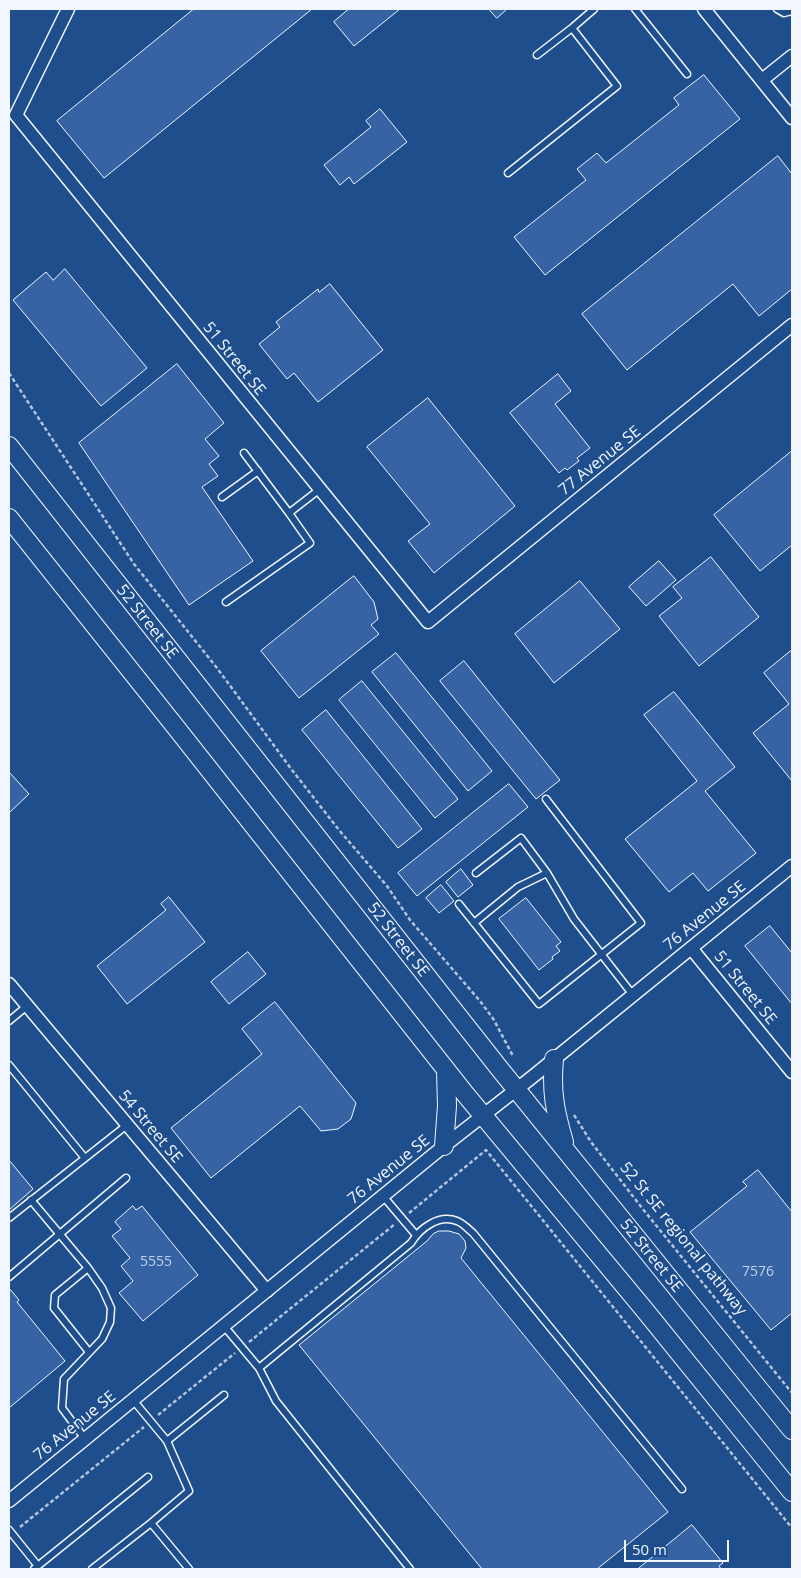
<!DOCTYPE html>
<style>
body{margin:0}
#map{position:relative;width:801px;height:1578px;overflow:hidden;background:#1f4e8c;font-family:"Open Sans",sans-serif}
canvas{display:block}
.frame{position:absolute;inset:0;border:10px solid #f2f6ff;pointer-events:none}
.scale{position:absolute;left:624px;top:1540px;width:105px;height:22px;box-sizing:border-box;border:2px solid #f2f6ff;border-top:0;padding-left:6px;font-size:15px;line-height:18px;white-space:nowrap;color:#f2f6ff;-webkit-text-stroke:4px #1f4e8c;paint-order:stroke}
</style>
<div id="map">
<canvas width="801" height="1578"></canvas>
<div class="frame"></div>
<div class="scale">50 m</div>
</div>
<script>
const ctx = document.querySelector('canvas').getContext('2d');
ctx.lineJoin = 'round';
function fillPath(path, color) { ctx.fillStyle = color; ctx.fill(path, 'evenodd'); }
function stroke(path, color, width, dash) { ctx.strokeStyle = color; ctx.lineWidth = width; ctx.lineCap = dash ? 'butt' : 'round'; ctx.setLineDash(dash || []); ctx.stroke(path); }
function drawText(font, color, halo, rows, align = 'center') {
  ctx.font = font + ' "Open Sans",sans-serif'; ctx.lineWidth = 4; ctx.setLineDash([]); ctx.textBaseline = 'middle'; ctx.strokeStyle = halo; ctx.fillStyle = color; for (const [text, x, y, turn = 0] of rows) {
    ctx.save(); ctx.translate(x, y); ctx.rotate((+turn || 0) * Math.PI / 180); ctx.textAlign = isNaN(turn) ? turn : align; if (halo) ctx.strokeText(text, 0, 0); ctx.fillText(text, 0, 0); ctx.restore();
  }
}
const building = new Path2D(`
 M194 9H312L104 178 57 121Z
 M349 9H400L354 46 334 22Z
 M489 9H507L497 18Z
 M704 75 740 119 545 275 514 237 586 180 577 169 597 153 606 163 679 105 674 98Z
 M380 109 407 142 354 184 349 177 340 185 324 165 371 127 366 121Z
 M778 156 792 174V289L759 316 733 284 627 370 582 314Z
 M65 269 147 368 101 406 13 300 46 272 53 280Z
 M330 284 383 350 318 402 294 373 287 379 259 344 280 327 276 322 318 289 319 292Z
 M177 364 224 423 205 439 219 456 209 464 218 476 202 487 253 561 189 605 79 443Z
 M558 374 571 391 555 404 590 448 577 458 579 461 567 470 565 468 559 473 510 413Z
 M428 398 515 506 434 573 408 541 430 524 367 447Z
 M792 451V545L760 571 714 515Z
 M711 557 759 617 699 666 659 616 682 598 673 587Z
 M659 561 676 580 646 606 629 587Z
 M354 576 374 602 378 619 371 625 379 634 299 698 261 651Z
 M580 581 620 629 554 683 515 634Z
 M792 650V781L753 733 789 704 764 673Z
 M396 653 492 771 468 791 372 672Z
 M464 661 560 780 536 799 440 681Z
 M362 681 458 799 435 818 339 700Z
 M674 692 735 767 705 791 756 853 708 891 693 873 669 892 625 839 697 781 644 715Z
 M326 710 422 829 398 848 302 730Z
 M9 772 29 794 9 813Z
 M509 784 528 807 417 896 398 873Z
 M461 869 473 885 458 897 446 882Z
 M441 885 454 901 439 913 426 898Z
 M169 897 205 942 127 1004 97 966 166 910 161 904Z
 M526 898 561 942 556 946 560 951 552 957 553 959 539 970 499 919Z
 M770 926 792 953V1004L745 946Z
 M248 952 266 974 229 1004 211 982Z
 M275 1002 356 1103 351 1119 338 1129 321 1131 300 1106 211 1178 171 1128 262 1054 242 1029Z
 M9 1160 33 1189 9 1210Z
 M758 1170 792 1212V1313L771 1330 690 1232 747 1186 743 1182Z
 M133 1206 136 1210 142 1206 198 1275 143 1321 119 1293 133 1281 121 1266 130 1258 112 1236 121 1229 115 1222Z
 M439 1231H449L459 1234 465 1241 466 1248 461 1258 668 1512 597 1569H482L299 1345 427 1241 433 1234Z
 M9 1288 19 1300 17 1302 65 1361 9 1408Z
 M692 1525 723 1563 719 1566 721 1569H638Z`);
fillPath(building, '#3563a3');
stroke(building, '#f2f6ff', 1);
const service = new Path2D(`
 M635 9 687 74
 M777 9 784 13 792 11
 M537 55 572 28
 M508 173 617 86 572 28 594 9
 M244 453 289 513 320 489
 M222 497 258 471
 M226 602 310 543 289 513
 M476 873 521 838 547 873 574 919 633 995
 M459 904 539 1004 641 923 546 799
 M474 923 518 887 547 873
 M9 1021 27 1006
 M9 1065 84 1157
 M383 1196 416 1235
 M31 1200 88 1268 102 1288 111 1308 110 1322 102 1339 64 1379 62 1408 85 1439
 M9 1218 127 1125
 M88 1268 55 1295 54 1308 89 1352
 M9 1277 126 1178
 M224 1326 259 1368 276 1401 410 1569
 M259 1368 411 1243C420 1228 439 1214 457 1221 463 1223 468 1229 473 1233L682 1489
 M133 1400 167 1441 224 1395
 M151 1523 189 1569
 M9 1530 38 1566
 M34 1569 148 1477
 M92 1569 151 1523 189 1491 167 1441`);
const minor = new Path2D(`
 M68 9 16 115 428 622 792 325
 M704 9 792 118
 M762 80 792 56
 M691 948 792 1072
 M9 984 267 1291
 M9 1501 444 1146 531 1078 792 866`);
const secondary = new Path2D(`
 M9 446 499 1068 792 1430
 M9 518 178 730 466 1095 643 1308 792 1492
 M554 1059C551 1092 555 1111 564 1142
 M444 1146 447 1106 446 1070`);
stroke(service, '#f2f6ff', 9);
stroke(minor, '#f2f6ff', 15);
stroke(secondary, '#f2f6ff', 20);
stroke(new Path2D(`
 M9 373 134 564 217 668 292 770 339 830 387 886 410 920 480 1001 494 1020 513 1056
 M574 1115 591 1142 642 1208 792 1393
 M409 1213 486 1150 792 1528
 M249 1342 395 1224
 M158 1415 235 1353
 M20 1527 144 1427`), '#b3c4dc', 2.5, [4, 2.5]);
stroke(service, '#1f4e8c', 6);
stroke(minor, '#1f4e8c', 12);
stroke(secondary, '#1f4e8c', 18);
drawText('14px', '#c3d1e8', null, [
 ["5555",156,1262],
 ["7576",758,1272]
]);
drawText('16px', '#f2f6ff', '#1f4e8c', [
 ["51 Street SE",234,359,51],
 ["77 Avenue SE",600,461,-39],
 ["52 Street SE",147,622,52],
 ["76 Avenue SE",705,916,-39],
 ["52 Street SE",398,940,52],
 ["51 Street SE",745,988,51],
 ["54 Street SE",150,1127,50],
 ["76 Avenue SE",389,1170,-39],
 ["52 St SE regional pathway",683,1239,51],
 ["52 Street SE",651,1256,51],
 ["76 Avenue SE",75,1426,-39]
]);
</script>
